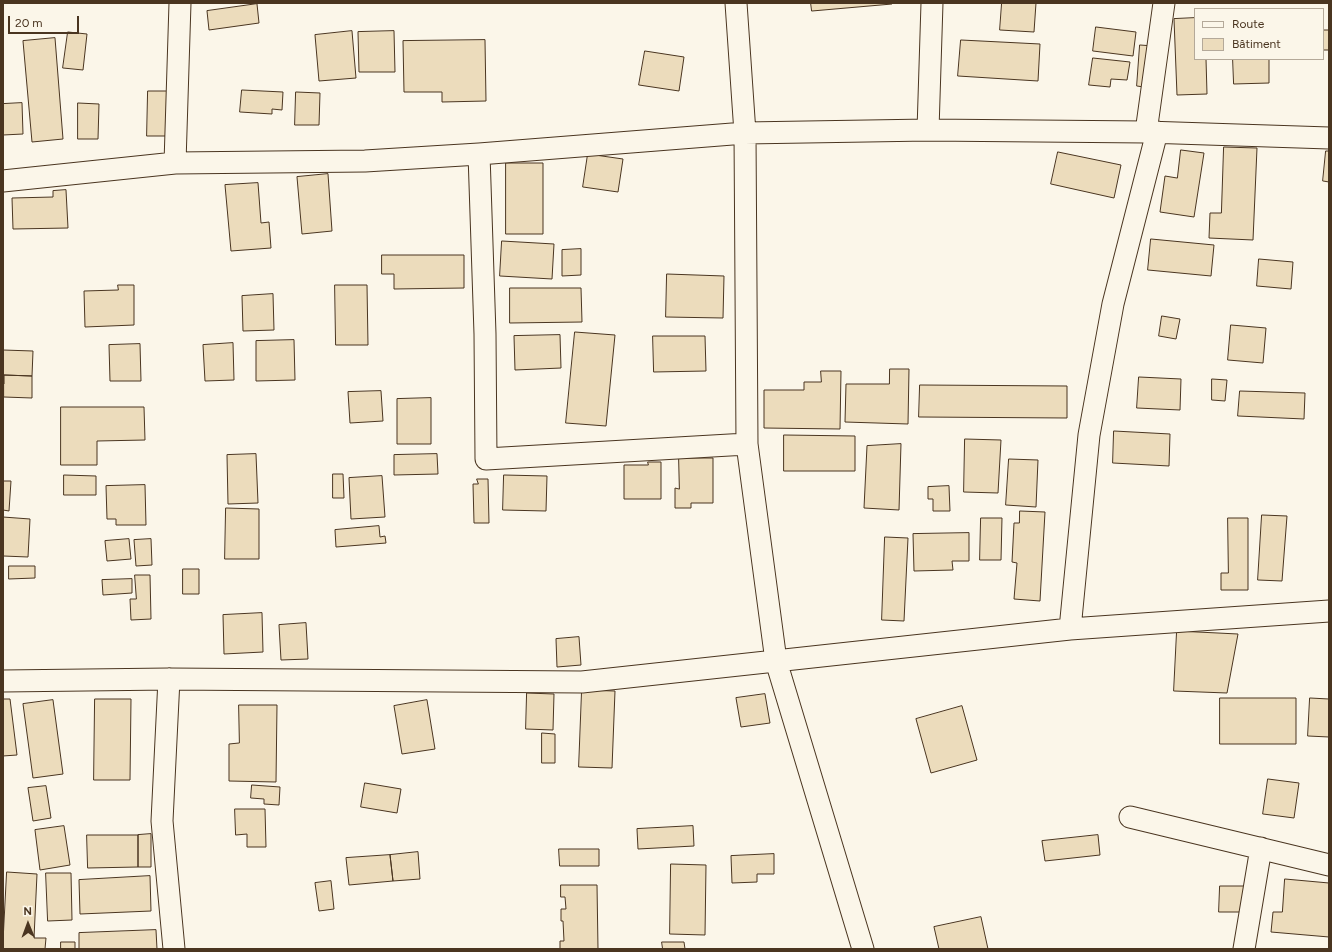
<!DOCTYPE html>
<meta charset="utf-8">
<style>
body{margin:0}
#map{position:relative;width:1332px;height:952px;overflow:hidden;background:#fbf6e9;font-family:Figtree,sans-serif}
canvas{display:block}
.frame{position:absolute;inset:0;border:4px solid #4a3520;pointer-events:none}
.legend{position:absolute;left:1194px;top:8px;width:130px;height:52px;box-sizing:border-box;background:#fbf6e9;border:1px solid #b4a999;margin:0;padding:5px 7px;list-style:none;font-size:12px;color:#4a3520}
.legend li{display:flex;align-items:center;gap:8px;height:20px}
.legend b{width:20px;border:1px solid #b4a999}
.north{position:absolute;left:8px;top:904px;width:40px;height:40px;-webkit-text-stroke:3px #fbf6e9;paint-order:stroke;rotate:359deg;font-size:11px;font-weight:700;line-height:16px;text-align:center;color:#4a3520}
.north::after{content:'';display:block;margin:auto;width:14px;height:18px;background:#4a3520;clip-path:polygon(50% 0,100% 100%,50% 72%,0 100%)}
.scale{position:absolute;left:8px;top:16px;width:71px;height:18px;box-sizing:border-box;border:2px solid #4a3520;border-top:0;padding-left:5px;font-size:12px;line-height:14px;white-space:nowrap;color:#4a3520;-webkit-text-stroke:3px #fbf6e9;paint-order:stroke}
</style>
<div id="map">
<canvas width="1332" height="952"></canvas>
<div class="frame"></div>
<ul class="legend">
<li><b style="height:5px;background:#fbf6e9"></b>Route</li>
<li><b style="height:11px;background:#ecdcbc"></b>Bâtiment</li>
</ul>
<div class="north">N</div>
<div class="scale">20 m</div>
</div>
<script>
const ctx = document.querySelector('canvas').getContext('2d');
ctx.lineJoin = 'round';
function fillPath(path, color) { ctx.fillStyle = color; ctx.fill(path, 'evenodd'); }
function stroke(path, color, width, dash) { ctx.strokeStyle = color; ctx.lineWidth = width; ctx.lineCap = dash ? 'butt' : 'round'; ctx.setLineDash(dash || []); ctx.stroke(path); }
const building = new Path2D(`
 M811 3H892V4L812 11Z
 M1002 3H1036L1034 32 1000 30Z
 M257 4 259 23 209 30 207 11Z
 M1195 18V59H1206L1207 94 1177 95 1174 19Z
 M1096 27 1136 32 1133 56 1093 51Z
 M1323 30H1329V50H1323Z
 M352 31 356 78 319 81 315 35Z
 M394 31 395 72H359L358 32Z
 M68 32 87 34 83 70 63 68Z
 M55 38 63 139 32 142 23 41Z
 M485 40 486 101 442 102V92H404L403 41Z
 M961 40 1040 44 1038 81 958 76Z
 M1140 45 1154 46 1150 88 1137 86Z
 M645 51 684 57 679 91 639 85Z
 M1093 58 1130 62 1127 80 1111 79 1110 87 1089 85Z
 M1233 59H1269V83L1234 84Z
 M242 90 283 92 282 110 272 109V114L240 112Z
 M148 91H170L169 136H147Z
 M296 92 320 93 319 125H295Z
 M22 103 23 134 3 135V104Z
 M78 103 99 104 98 139H78Z
 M1224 147 1257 148 1253 240 1209 238 1210 213H1221Z
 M1181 150 1204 153 1194 217 1160 212 1165 176 1177 178Z
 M1326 151H1329V182L1323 181Z
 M1058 152 1121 165 1114 198 1051 184Z
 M588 154 623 159 618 192 583 187Z
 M506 163H543V234H506Z
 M328 174 332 231 302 234 297 177Z
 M258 183 261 223 269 222 271 248 231 251 225 185Z
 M66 190 68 228 13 229 12 198 53 197V191Z
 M1151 239 1214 245 1211 276 1148 270Z
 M502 241 554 244 552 279 500 276Z
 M581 249V275L562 276V250Z
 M382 255H464V288L394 289V274H382Z
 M1259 259 1293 262 1291 289 1257 286Z
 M667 274 724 276 723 318 666 317Z
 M118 285H134V325L85 327 84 291 118 290Z
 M335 285H367L368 345H336Z
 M510 288H581L582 322 510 323Z
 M273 294 274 330 243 331 242 296Z
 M1162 316 1180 319 1176 339 1159 336Z
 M1231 325 1266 328 1263 363 1228 360Z
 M575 332 615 335 606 426 566 423Z
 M560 335 561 368 515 370 514 336Z
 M653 336H705L706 371 654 372Z
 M294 340 295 380 256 381V341Z
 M233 343 234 380 205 381 203 345Z
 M140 344 141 381H110L109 345Z
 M3 350 33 351 32 376 4 375V384H3Z
 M890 369H909L908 424 845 422 846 384H889Z
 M821 371H841L840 429 764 428V390H804V382H821Z
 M4 375 32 376V398L4 397Z
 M1139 377 1181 379 1180 410 1137 408Z
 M1212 379 1227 380 1225 401 1212 400Z
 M920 385 1067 386V418L919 417Z
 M381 391 383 421 350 423 348 392Z
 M1240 391 1305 393 1304 419 1238 416Z
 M431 398V444H397V399Z
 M61 407H144L145 440 97 441V465H61Z
 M1114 431 1170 434 1169 466 1113 463Z
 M784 435 855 436V471H784Z
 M965 439 1001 440 998 493 964 492Z
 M901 444 899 510 864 508 867 446Z
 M256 454 258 503 228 504 227 455Z
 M437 454 438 474 394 475V455Z
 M679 458H713V503H691V508H675V488L679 489Z
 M1009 459 1038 460 1036 507 1006 505Z
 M648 462H661V499H624V465H648Z
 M333 474H343L344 498H333Z
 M64 475 96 476V495H64Z
 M504 475 547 476 546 511 503 510Z
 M382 476 385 517 351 519 349 478Z
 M477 479H488L489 523H474L473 484H478Z
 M3 481H11L9 511 3 510Z
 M145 485 146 525H116V519H107L106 486Z
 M949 486 950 511H933V499H928V487Z
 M226 508 259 509V559H225Z
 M1020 511 1045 512 1040 601 1014 599 1017 563 1012 562 1014 523H1019Z
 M1262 515 1287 516 1282 581 1258 580Z
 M3 517 30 519 28 557 3 556Z
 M981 518H1002L1001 560H980Z
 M1228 518H1248V590H1221V573H1228Z
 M379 526 380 537 385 536 386 543 336 547 335 530Z
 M969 533V561H952L953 570 914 571 913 534Z
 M885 537 908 538 904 621 882 620Z
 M129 539 131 559 107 561 105 541Z
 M151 539 152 565 136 566 134 540Z
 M9 566H35V578L9 579Z
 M183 569H199V594H183Z
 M135 575H150L151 619 131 620 130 599H136Z
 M132 579V593L103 595 102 580Z
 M262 613 263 652 224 654 223 615Z
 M306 623 308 659 281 660 279 625Z
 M1177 631 1238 634 1227 693 1174 691Z
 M579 637 581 665 557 667 556 639Z
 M582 690 615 691 612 768 579 767Z
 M527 693 554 694 553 730 526 729Z
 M765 694 770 723 741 727 736 698Z
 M1220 698H1296V744H1220Z
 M1310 698 1329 699V737L1308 736Z
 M3 699H10L17 755 3 756Z
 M95 699H131L130 780H94Z
 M53 700 63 774 33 778 23 704Z
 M427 700 435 749 402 754 394 706Z
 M239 705H277L276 782 229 781V744L239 743Z
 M962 706 977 760 931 773 916 719Z
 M542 733 555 734V763H542Z
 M1268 779 1299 783 1294 818 1263 814Z
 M365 783 401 789 397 813 361 807Z
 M252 785 280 787 279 805 264 804V799L251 798Z
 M46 786 51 818 33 821 28 788Z
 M235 809H265L266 847H247V834L236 835Z
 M64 826 70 865 40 870 35 830Z
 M693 826 694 846 638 849 637 829Z
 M151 834V867H138V835Z
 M87 835H138V867L88 868Z
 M1098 835 1100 855 1045 861 1042 841Z
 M559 849H599V866H560Z
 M418 852 420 879 393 881 390 855Z
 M774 854V874H757V882L732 883 731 856Z
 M390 855 393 881 349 885 346 858Z
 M671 864 706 865 705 935 670 934Z
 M7 872 37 874 34 938H46L45 949H3Z
 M46 873H71L72 920 48 921Z
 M150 876 151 911 80 914 79 880Z
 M1285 879 1329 883V937L1271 932 1273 912H1282Z
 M331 881 334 909 319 911 315 883Z
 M561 885H597L598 949H560V941H564L563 921H561V909H566L565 897H561Z
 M1220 886H1245L1246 912H1219Z
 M981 917 988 949H939L934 927Z
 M156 930 157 949H79V933Z
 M61 942H75V949H61Z
 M662 942H684L685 949H663Z`);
fillPath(building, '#ecdcbc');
stroke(building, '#4a3520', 1);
const minor = new Path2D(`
 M736 3 745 133 747 444 776 661 863 949
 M928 130 932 3
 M1146 132 1164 3
 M479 154 485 334 486 459 747 444
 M175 163 180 3
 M3 181 175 163 365 161 479 154 745 133 928 130 1146 132 1329 138
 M1070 629 1089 435 1113 304 1157 132
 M169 679 162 821 174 949
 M3 681 169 679 582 682 1070 629 1329 611
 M1130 817 1329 865
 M1244 949 1261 848`);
stroke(minor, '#4a3520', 23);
stroke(minor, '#fbf6e9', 21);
</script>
